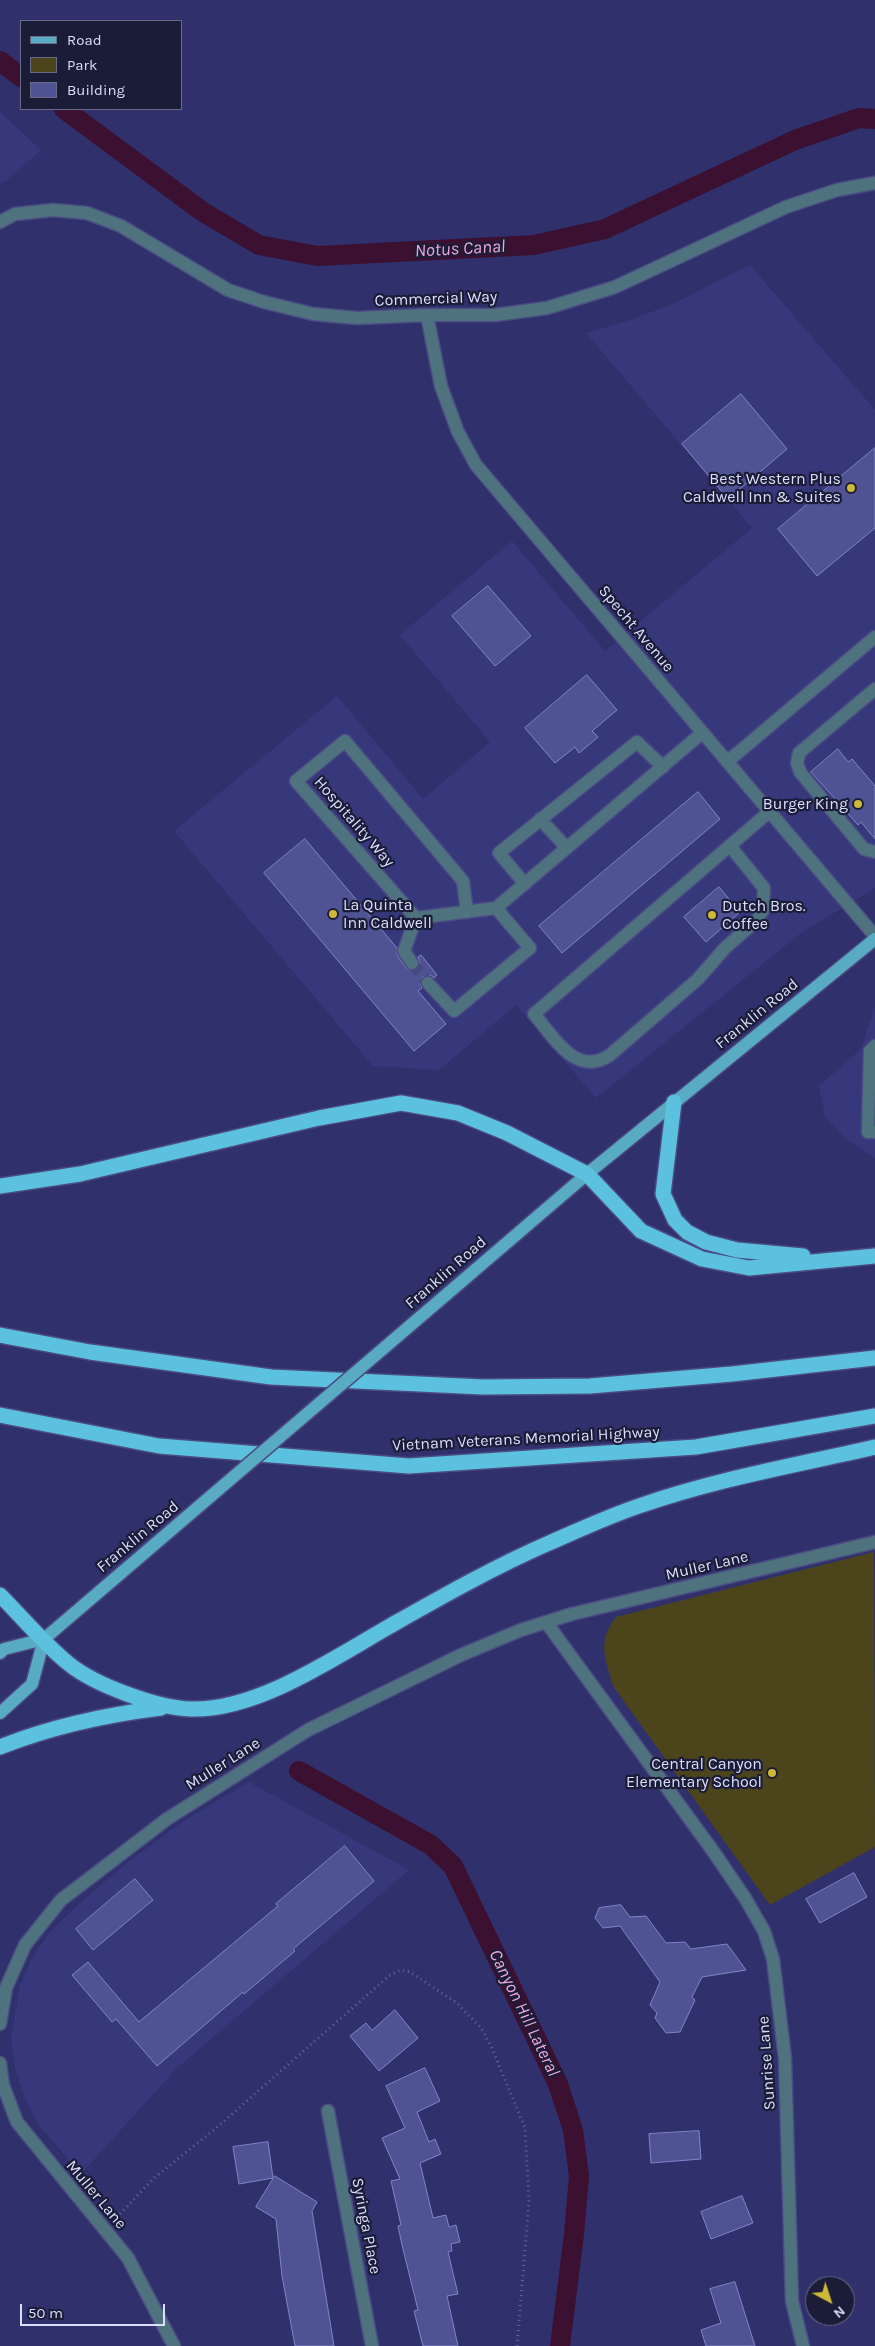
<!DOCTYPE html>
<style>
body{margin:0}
#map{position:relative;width:875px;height:2346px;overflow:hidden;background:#30306c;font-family:Karla,sans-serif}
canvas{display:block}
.legend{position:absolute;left:20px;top:20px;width:162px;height:90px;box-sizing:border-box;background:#1b1d38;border:1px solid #686b87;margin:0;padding:6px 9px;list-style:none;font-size:15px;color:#dbdffd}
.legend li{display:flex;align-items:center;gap:10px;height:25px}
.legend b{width:25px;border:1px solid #686b87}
.north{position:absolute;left:805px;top:2276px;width:50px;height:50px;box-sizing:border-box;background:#1b1d38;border:1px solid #686b87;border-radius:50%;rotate:140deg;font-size:14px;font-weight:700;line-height:20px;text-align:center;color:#dbdffd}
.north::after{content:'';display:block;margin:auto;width:18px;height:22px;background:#ceb837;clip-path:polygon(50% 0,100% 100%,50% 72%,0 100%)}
.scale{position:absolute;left:20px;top:2304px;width:145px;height:22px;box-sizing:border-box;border:2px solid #dbdffd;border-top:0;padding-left:6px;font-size:15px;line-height:18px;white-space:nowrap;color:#dbdffd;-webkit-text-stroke:4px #1b1d38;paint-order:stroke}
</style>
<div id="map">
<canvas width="875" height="2346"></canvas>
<ul class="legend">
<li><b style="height:6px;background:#59abc3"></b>Road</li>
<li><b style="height:14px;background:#4c451c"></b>Park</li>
<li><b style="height:14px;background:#505393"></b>Building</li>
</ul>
<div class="north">N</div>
<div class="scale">50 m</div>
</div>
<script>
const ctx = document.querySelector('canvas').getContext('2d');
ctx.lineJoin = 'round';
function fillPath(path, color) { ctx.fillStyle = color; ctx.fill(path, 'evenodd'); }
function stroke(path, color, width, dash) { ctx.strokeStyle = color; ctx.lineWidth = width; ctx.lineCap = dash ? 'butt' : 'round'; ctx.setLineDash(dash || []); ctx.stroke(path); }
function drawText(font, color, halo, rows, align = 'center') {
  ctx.font = font + ' Karla,sans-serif'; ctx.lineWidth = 4.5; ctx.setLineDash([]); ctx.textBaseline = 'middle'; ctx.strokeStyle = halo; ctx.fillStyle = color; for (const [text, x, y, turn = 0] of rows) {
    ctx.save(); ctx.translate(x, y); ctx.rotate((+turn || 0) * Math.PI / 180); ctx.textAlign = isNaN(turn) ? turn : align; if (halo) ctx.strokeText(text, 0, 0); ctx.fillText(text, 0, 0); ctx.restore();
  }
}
fillPath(new Path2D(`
 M0 112 41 150 6 181 0 183Z
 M750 265 875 410V888L801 933 596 1098 516 1005 439 1070 373 1066 174 831 337 696 423 799 490 742 400 635 512 541 605 651 752 528 586 333 627 321 673 304Z
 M875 1007V1158L845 1138 825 1117 819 1086 861 1049Z
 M249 1782 409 1870 176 2069 81 2174 38 2124 25 2098 15 2069 11 2039 20 1985 32 1958 49 1933 82 1901 127 1863 182 1822Z`), '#37387c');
fillPath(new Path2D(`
 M874 1552 875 1847 770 1905 613 1686C605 1658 597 1641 616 1617Z`), '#4c451c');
stroke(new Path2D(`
 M0 61 21 77
 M64 109 203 212 259 245 317 256 534 245 605 229 795 140 859 118 875 119
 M299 1771 431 1845 453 1866 558 2084 573 2130 579 2176 574 2234 560 2346`), '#3c1030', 20);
const building = new Path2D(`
 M741 394 787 449 728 499 682 444Z
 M875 448V528L817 576 778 529Z
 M488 586 531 636 495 666 452 616Z
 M587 675 617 710 592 731 598 737 579 753 575 747 555 763 525 728Z
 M838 749 848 762 852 759 875 786V839L861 822 858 825 811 772Z
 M698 792 720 819 562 953 539 926Z
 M305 839 397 948V955L406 968 412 971 417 969 420 963 418 957 421 955 437 975 434 978 430 975 423 977 420 981 422 988 418 991 446 1024 414 1051 264 873Z
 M719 887 740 912 706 942 684 917Z
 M345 1846 374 1881 293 1949 295 1951 244 1994 243 1992 157 2066 116 2019 112 2022 72 1975 88 1962 139 2022 278 1906 276 1904Z
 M854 1873 867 1897 820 1923 806 1899Z
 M135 1879 153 1900 93 1950 76 1929Z
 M621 1905 630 1917 646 1916 666 1943 685 1942 691 1949 727 1944 746 1970 702 1977 692 1997 695 2000 680 2032 666 2033 655 2018 657 2013 650 2005 660 1982 620 1926 603 1928 595 1918 599 1908Z
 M395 2010 418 2038 379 2071 350 2036 366 2023 372 2030Z
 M425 2068 440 2101 417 2112 429 2142 435 2139 441 2154 420 2163 433 2218 446 2215 449 2227 456 2225 460 2242 451 2244 452 2251 448 2252 458 2294 447 2296 458 2346H423L414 2311 418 2310 402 2245 398 2226 401 2225 391 2181 400 2179 382 2138 405 2128 386 2086Z
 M699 2131 701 2159 651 2163 649 2134Z
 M268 2142 273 2178 239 2184 233 2147Z
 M275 2176 317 2202 312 2211 334 2346H295L282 2276 276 2219 256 2207Z
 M742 2196 753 2223 711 2239 701 2212Z
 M735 2282 755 2346H706L701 2330 721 2323 710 2289Z`);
fillPath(building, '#505393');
stroke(building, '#7f85c9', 1);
stroke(new Path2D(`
 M412 963 428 983`), '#4a4a82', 12, [12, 6]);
const minor = new Path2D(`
 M0 222 15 214 53 210 87 213 121 226 228 290 264 302 313 314 357 318 427 315H495L547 308 615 287 786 207 837 190 875 183
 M427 315 441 386 458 432 476 465 875 936
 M875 689 799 753 797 763 800 772 864 849 875 852
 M727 762 875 637
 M540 819 567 848
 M730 846 764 888 763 910 757 920 725 948 698 979 610 1055C576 1078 554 1037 534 1014L769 812
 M525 884 499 853 637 742 663 767
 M467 912 463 881 345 741 296 781 416 918 496 908 702 733
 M412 963 404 951 416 918
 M428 983 454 1011 530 948 496 908
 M875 1046 870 1051 868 1132H875
 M546 1622 713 1851 745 1898 764 1931 773 1959 785 2058 792 2301 803 2346
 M0 2024 6 1988 25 1945 61 1900 167 1819 308 1730 461 1655 521 1630 572 1614 875 1542
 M0 2063 3 2085 17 2122 128 2258 174 2346
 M328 2111 372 2346`);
const major = new Path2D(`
 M426 1312 587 1174 875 939
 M0 1653 4 1649 44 1639 204 1502
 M0 1713 32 1684 44 1639`);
const highway = new Path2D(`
 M674 1102 663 1194 675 1220 687 1232 706 1242 737 1250 803 1256
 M0 1186 80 1174 319 1118 401 1103 458 1113 507 1133 587 1174 641 1231 702 1259 749 1268 875 1256
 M0 1335 90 1352 271 1377 483 1387 590 1386 732 1374 875 1358
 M0 1415 159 1446 409 1466 696 1447 875 1416
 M0 1595C23 1618 44 1644 69 1664 95 1685 157 1708 191 1709 257 1711 334 1658 390 1626 443 1596 494 1567 549 1543 579 1530 609 1516 639 1506 716 1479 797 1465 875 1447
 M0 1747C53 1726 104 1715 161 1708`);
stroke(minor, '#4b4c83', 15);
stroke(major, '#4b4c83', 15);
stroke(highway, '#4b4c83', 18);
stroke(new Path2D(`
 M120 2214 154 2178 215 2129 390 1975 401 1970 410 1972 457 2003 481 2028 491 2046 525 2128 529 2202 517 2346`), '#646598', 3, [1, 4]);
stroke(minor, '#4e737f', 12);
stroke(major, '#59abc3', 12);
stroke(highway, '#5cc1de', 15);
const majorBridge = new Path2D(`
 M204 1502 426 1312`);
stroke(majorBridge, '#4b4c83', 15, []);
stroke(majorBridge, '#59abc3', 12);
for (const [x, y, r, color] of [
 [851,488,5,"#ceb837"],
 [858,804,5,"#ceb837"],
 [333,914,5,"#ceb837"],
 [712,915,5,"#ceb837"],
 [772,1773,5,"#ceb837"]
]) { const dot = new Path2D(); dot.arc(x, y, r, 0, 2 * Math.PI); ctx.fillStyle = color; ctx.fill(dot); stroke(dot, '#1b1d38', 2); }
drawText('16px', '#dbdffd', '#1b1d38', [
 ["Commercial Way",436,299,-2],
 ["Specht Avenue",636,629,50],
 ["Hospitality Way",354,822,49],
 ["Franklin Road",757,1014,-39],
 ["Franklin Road",446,1273,-41],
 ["Vietnam Veterans Memorial Highway",526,1439,-3],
 ["Franklin Road",138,1537,-40],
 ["Muller Lane",707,1566,-13],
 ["Muller Lane",223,1764,-32],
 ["Sunrise Lane",767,2063,-94],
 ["Muller Lane",96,2195,50],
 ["Syringa Place",366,2226,79]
]);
drawText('16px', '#dbdffd', '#1b1d38', [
 ["Best Western Plus",841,479],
 ["Caldwell Inn & Suites",841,497],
 ["Burger King",848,804],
 ["La Quinta",343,905,"left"],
 ["Inn Caldwell",343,923,"left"],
 ["Dutch Bros.",722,906,"left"],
 ["Coffee",722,924,"left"],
 ["Central Canyon",762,1764],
 ["Elementary School",762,1782]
], 'right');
drawText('italic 18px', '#f2a5d9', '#1b1d38', [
 ["Notus Canal",460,249,-3],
 ["Canyon Hill Lateral",524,2013,64]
]);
</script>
